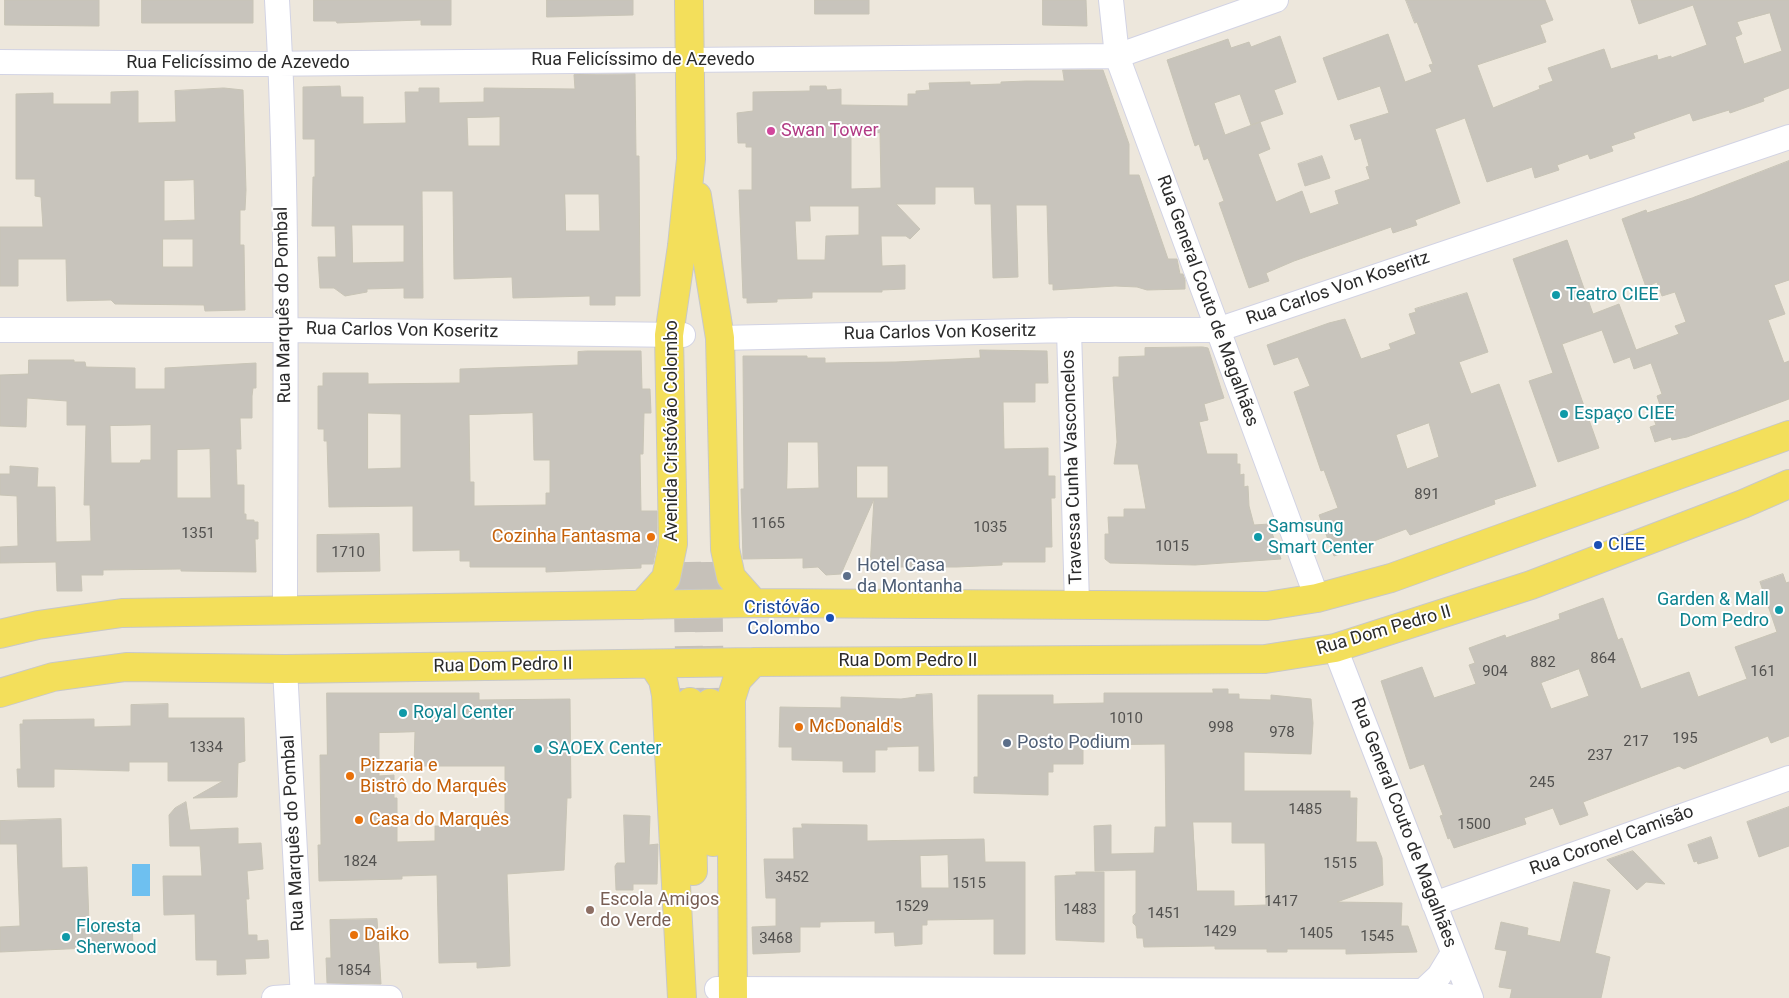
<!DOCTYPE html>
<meta charset="utf-8">
<style>
body{margin:0}
canvas{display:block;background:#ede7dc}
</style>
<canvas width="1789" height="998"></canvas>
<script>
const ctx = document.querySelector('canvas').getContext('2d');
ctx.lineJoin = 'round';
function fillPath(path, color) { ctx.fillStyle = color; ctx.fill(path, 'evenodd'); }
function stroke(path, color, width, dash) { ctx.strokeStyle = color; ctx.lineWidth = width; ctx.lineCap = dash ? 'butt' : 'round'; ctx.setLineDash(dash || []); ctx.stroke(path); }
function drawText(font, color, halo, rows, align = 'center') {
  ctx.font = font + ' Roboto,sans-serif'; ctx.lineWidth = 4; ctx.setLineDash([]); ctx.textBaseline = 'middle'; ctx.strokeStyle = halo; ctx.fillStyle = color; for (const [text, x, y, turn = 0] of rows) {
    ctx.save(); ctx.translate(x, y); ctx.rotate((+turn || 0) * Math.PI / 180); ctx.textAlign = isNaN(turn) ? turn : align; if (halo) ctx.strokeText(text, 0, 0); ctx.fillText(text, 0, 0); ctx.restore();
  }
}
fillPath(new Path2D(`
 M132 864H150V896H132Z`), '#6ec0f0');
const building = new Path2D(`
 M5 0H99V26L5 25Z
 M142 0H253V23H142Z
 M314 0H451V25H421V20L337 23 336 21H314Z
 M547 0H633V15L547 17Z
 M815 0H869V14H815Z
 M1043 0H1086L1087 26 1043 25Z
 M1406 0H1545L1553 20 1540 25 1546 42 1477 65 1493 108 1540 89 1539 86 1553 81 1548 68 1604 49 1611 69 1657 55 1658 60 1671 56V58L1707 45 1693 5 1639 24 1631 0H1789V88L1763 98 1764 101 1730 113 1729 110 1693 121 1690 113 1633 133 1635 138 1611 146 1613 151 1590 159 1588 154 1557 165 1559 170 1535 178 1532 167 1487 182 1465 118 1435 129 1460 203 1415 220 1417 225 1393 233 1391 227 1294 261 1266 273 1269 281 1249 288 1219 203 1224 201 1208 158 1204 160 1199 144 1195 146 1167 60 1228 39 1231 48 1249 42 1251 47 1280 36 1296 82 1274 90 1283 114 1251 125 1240 94 1214 103 1225 135 1260 122 1270 149 1258 154 1276 202 1302 191 1310 214 1339 204 1335 191 1370 179 1366 167 1369 166 1361 138 1355 140 1350 125 1389 113 1380 86 1338 100 1323 58 1388 34 1405 82 1432 72 1429 65 1433 64 1417 22 1415 23ZM1770 13 1782 51 1744 64 1735 37 1742 34 1737 22Z
 M1063 70H1103L1129 144V175H1139L1168 259H1177L1180 274H1183L1185 280V289L1147 290 1137 287 1115 286 1053 290V284H1049L1047 205H1016L1018 277 993 278 991 204H975L974 187H935V204H896L920 229 910 239 906 236H881L882 266 905 265V289L882 290V292H812V298L777 299V302L747 303V298H743L739 190H752V147H746V143H738L737 113 753 111V92L810 91V86H826L827 90 841 89V105L908 106V94H916V91L930 90 929 83 970 82V85L1001 84V82L1026 81H1064ZM880 133 881 188 851 189V134ZM810 206H859V235L826 236 825 260H797L795 221H810Z
 M635 74 636 156H639L640 296H615V305H590V296L513 298 512 277 454 279 453 191H422L423 298H404V288L367 289V292L345 296 334 288H320L318 257H336L335 226H312L313 177H315V139H303V87L340 86 341 97H363V124L406 123 405 92H419V88H439V103L484 102V88L575 89 574 75ZM500 117V146H468L467 118ZM565 194H599L600 231H566ZM352 225H404V262L353 263Z
 M224 88 243 90 246 190 245 210H240V245H244L245 310 205 311 204 305 115 304 111 300 67 301 66 259H18V286H0V227H43L41 197 35 196V179H16V94L53 93V104H111V92L138 91V123L176 122 175 91ZM194 180 195 220 164 221V181ZM163 239H193V267H163Z
 M1322 156 1330 178 1305 186 1298 164Z
 M1789 161V280L1774 285 1785 314 1768 320 1784 363 1789 361V399L1687 437 1672 440 1671 437 1655 442 1650 427 1656 425 1652 414 1662 411 1657 396 1662 394 1651 363 1634 369 1630 357 1614 363 1602 330 1562 344 1599 448 1558 462 1529 381 1553 373 1513 259 1567 240 1593 314 1619 304 1636 350 1679 334 1675 326 1686 322 1675 292 1662 296 1657 282 1646 287 1622 219 1646 210 1647 213 1692 198Z
 M1467 293 1488 352 1459 362 1471 394 1499 384 1536 486 1494 500 1495 504 1410 535 1406 529 1334 556 1319 515 1338 508 1324 470 1321 471 1294 392 1310 386 1298 357 1274 365 1267 345 1329 323 1345 319 1361 359 1391 349 1389 344 1416 334 1409 314 1416 312 1415 309ZM1429 423 1439 457 1407 469 1396 435Z
 M1203 347 1208 348 1224 398 1204 404 1208 420 1199 422 1207 454H1237V464H1240V475L1244 474V487L1248 486 1249 506 1254 525 1269 524 1281 559 1195 565 1110 563 1105 559V534H1109L1108 517H1124V509H1146L1138 464H1114L1117 442 1113 377H1119V357L1145 356V348Z
 M980 350 1047 351 1048 383H1035V402H1003L1004 449 1048 448V476H1055V498H1051L1052 547H1045V562H1002V565L957 567H870L874 499 841 574 826 575 818 567 803 568V558L743 559 741 489H744L743 356H807V358H825V363L896 362 980 358ZM788 442H818L819 488 787 489ZM857 466H888V498H857Z
 M587 351H641L642 389H650L651 413H644L643 454H640L641 511H657V543L653 564H641V568L569 571 546 572V567H470V561H460V550L413 551V506L329 507 327 441H324V429H318V386H323V373H368V384L460 383V369L578 365V352ZM368 413 401 414V468L368 469ZM533 413 534 460H550V493H546V505L474 506V482H470L469 415Z
 M29 360H74V362H85L86 367 135 368V389H165V368L256 363V388H253L252 396V418H240L241 449H236L237 485H244V514H246V520H254V522H258V539H255L256 572 181 571V569L103 570V575H81L82 591H57L56 562 0 563V547L18 546 17 496 0 495V474H10V466L38 468 37 487H55L56 542 91 541 90 505H84L86 425H67V401L27 398 26 427 0 426V375L28 374ZM151 425V460H141L140 463H111L110 426ZM210 449 211 498H177V450Z
 M379 534 380 571 317 572V535Z
 M1783 574 1786 583 1789 582V736L1771 743 1768 736 1684 769 1679 766 1583 802 1588 815 1560 825 1553 808 1524 818 1526 824 1454 848 1450 838 1448 839 1440 816 1443 815 1424 764 1410 769 1381 681 1422 667 1434 698 1476 684 1469 665 1475 663 1469 648 1505 635 1506 638 1560 619 1559 614 1603 598 1618 640 1622 638 1641 689 1689 672 1698 697 1747 679 1735 647 1777 632 1760 582ZM1579 669 1589 696 1551 709 1541 683Z
 M1213 689H1228V694H1239V699L1271 700V695L1311 699 1313 723 1311 754 1244 752V791H1350V798H1357L1356 842H1376L1382 858 1383 885 1337 902 1402 903 1401 926H1408L1417 952 1346 954V949H1287V952H1267V949H1215V946L1144 947 1143 938H1137L1136 926 1133 923V916L1136 913V870L1095 871 1094 826 1111 825V854L1154 853 1155 827H1166L1165 744 1083 745V764H1053V772H1048V795L974 793V777H978V695H1053V704L1104 703V693H1213ZM1193 822H1232V843H1265L1266 905 1234 906V891H1197Z
 M327 693H479V700L570 699 571 798H567L564 870 507 874 510 966 477 968V962L439 963 437 875 402 876V879L319 881 318 845H321L320 755H327ZM415 732 414 766H505V814L492 815V818H482V826H435V841L397 842V798H394V775L379 776V733Z
 M932 694 934 771H919V746L887 747V750H875V772H843V761L792 760V747H779L780 707 841 708V697L901 699 916 697V695Z
 M168 704V718H244L245 761 238 763 237 797 193 798 223 781H168V762H129V771L54 769V787H18L17 769H21L20 724H23V720L94 719V727L131 726V705Z
 M186 802 190 830 238 828V844L261 843 263 869 247 871 249 899H246L248 935H257V941L268 940 269 958 245 959 246 974 217 975V960H196L195 914 164 915 163 876H202L200 846H170L169 815 175 808Z
 M1789 807V846L1759 857 1747 822Z
 M624 815 650 816 649 845 658 844 657 884H633V890H616L615 866 617 863H625Z
 M61 819 62 868 87 867 89 923 132 922 133 946 0 952V927L20 926 17 844H0V821Z
 M802 824 867 825V841L984 839 985 862H1025V954H994V919L927 920V925H922V944L895 946 894 932 875 933V921L820 922V927H800V952L753 954 752 927 776 926V898H766L764 859H794L793 828H802ZM948 855 949 888H921L920 856Z
 M1711 837 1718 858 1698 864 1697 861 1694 862 1688 845Z
 M1633 851 1665 884 1646 882 1637 890 1607 860Z
 M1076 872H1104V942L1056 940 1055 876 1076 875Z
 M1574 882 1610 890 1595 953 1610 957 1601 998H1510L1512 989 1499 987 1507 951 1495 949 1501 922 1528 928 1527 935 1560 942Z
 M377 919 381 984 327 983 326 958H331L330 920Z`);
fillPath(building, '#c8c4bc');
stroke(building, '#c8c4b6', 1);
stroke(new Path2D(`
 M687 562 690 702
 M708 562 710 703`), '#c6c1b9', 28, [28, 14]);
const minor = new Path2D(`
 M277 0C289 203 285 407 285 610
 M1111 0 1117 56 1317 598
 M0 62 251 64 1117 56 1276 0
 M0 330H285L683 335
 M1069 330 1077 604
 M720 338 1069 330H1217L1789 137
 M1335 648 1471 998
 M285 669 303 998
 M1434 904 1789 778
 M717 989 1423 991 1458 998
 M1423 991 1439 976 1453 953
 M274 998 303 996 390 998`);
const major = new Path2D(`
 M697 196 720 338 725 549 731 577 754 603
 M642 605 666 578 673 544 669 335 682 246 691 159 689 0
 M0 634 38 625 122 613 754 603 1267 606 1317 598 1391 578 1789 435
 M653 665 663 680 666 695 682 998
 M0 693 53 677 126 667 285 669 754 662 1265 659 1335 648 1531 585 1743 504 1789 484
 M690 702 693 871
 M710 703 713 842
 M733 998 731 699 737 680 754 662`);
stroke(minor, '#d2d3e4', 26);
stroke(major, '#c8c8c8', 30);
stroke(minor, '#fff', 24);
stroke(major, '#f3df5b', 28);
for (const [x, y, r, color] of [
 [771,131,5,"#d1479c"],
 [1556,295,5,"#0f9aa8"],
 [1564,414,5,"#0f9aa8"],
 [651,537,5,"#e8710a"],
 [1258,537,5,"#0f9aa8"],
 [1598,545,5,"#1a4fb4"],
 [847,576,5,"#5c6f8a"],
 [1779,610,5,"#0f9aa8"],
 [830,618,5,"#1a4fb4"],
 [403,713,5,"#0f9aa8"],
 [799,727,5,"#e8710a"],
 [1007,743,5,"#5c6f8a"],
 [538,749,5,"#0f9aa8"],
 [350,776,5,"#e8710a"],
 [359,820,5,"#e8710a"],
 [590,910,5,"#8d6e63"],
 [354,935,5,"#e8710a"],
 [66,937,5,"#0f9aa8"]
]) { const dot = new Path2D(); dot.arc(x, y, r, 0, 2 * Math.PI); ctx.fillStyle = color; ctx.fill(dot); stroke(dot, '#fff', 2); }
drawText('15px', '#52514f', null, [
 ["891",1427,495],
 ["1165",768,524],
 ["1035",990,528],
 ["1351",198,534],
 ["1015",1172,547],
 ["1710",348,553],
 ["864",1603,659],
 ["882",1543,663],
 ["904",1495,672],
 ["161",1763,672],
 ["1010",1126,719],
 ["998",1221,728],
 ["978",1282,733],
 ["195",1685,739],
 ["217",1636,742],
 ["1334",206,748],
 ["237",1600,756],
 ["245",1542,783],
 ["1485",1305,810],
 ["1500",1474,825],
 ["1824",360,862],
 ["1515",1340,864],
 ["3452",792,878],
 ["1515",969,884],
 ["1417",1281,902],
 ["1529",912,907],
 ["1483",1080,910],
 ["1451",1164,914],
 ["1429",1220,932],
 ["1405",1316,934],
 ["1545",1377,937],
 ["3468",776,939],
 ["1854",354,971]
]);
drawText('18px', '#2b2b2b', '#fff', [
 ["Rua Felicíssimo de Azevedo",643,60],
 ["Rua Felicíssimo de Azevedo",238,63],
 ["Rua Carlos Von Koseritz",1338,289,-19],
 ["Rua General Couto de Magalhães",1207,301,70],
 ["Rua Marquês do Pombal",284,305,-91],
 ["Rua Carlos Von Koseritz",402,331,1],
 ["Rua Carlos Von Koseritz",940,333,-1],
 ["Avenida Cristóvão Colombo",672,431,-90],
 ["Travessa Cunha Vasconcelos",1073,467,-92],
 ["Rua Dom Pedro II",1384,631,-16],
 ["Rua Dom Pedro II",908,661],
 ["Rua Dom Pedro II",503,666,-1],
 ["Rua General Couto de Magalhães",1403,823,69],
 ["Rua Marquês do Pombal",294,833,-93],
 ["Rua Coronel Camisão",1612,841,-20]
]);
drawText('18px', '#b23c85', '#fff', [
 ["Swan Tower",781,131]
], 'left');
drawText('18px', '#0d838f', '#fff', [
 ["Teatro CIEE",1566,295],
 ["Espaço CIEE",1574,414],
 ["Samsung",1268,527],
 ["Smart Center",1268,548],
 ["Garden & Mall",1769,600,"right"],
 ["Dom Pedro",1769,621,"right"],
 ["Royal Center",413,713],
 ["SAOEX Center",548,749],
 ["Floresta",76,927],
 ["Sherwood",76,948]
], 'left');
drawText('18px', '#c56008', '#fff', [
 ["Cozinha Fantasma",641,537,"right"],
 ["McDonald's",809,727],
 ["Pizzaria e",360,766],
 ["Bistrô do Marquês",360,787],
 ["Casa do Marquês",369,820],
 ["Daiko",364,935]
], 'left');
drawText('18px', '#164399', '#fff', [
 ["CIEE",1608,545],
 ["Cristóvão",820,608,"right"],
 ["Colombo",820,629,"right"]
], 'left');
drawText('18px', '#4e5e75', '#fff', [
 ["Hotel Casa",857,566],
 ["da Montanha",857,587],
 ["Posto Podium",1017,743]
], 'left');
drawText('18px', '#785e54', '#fff', [
 ["Escola Amigos",600,900],
 ["do Verde",600,921]
], 'left');
</script>
